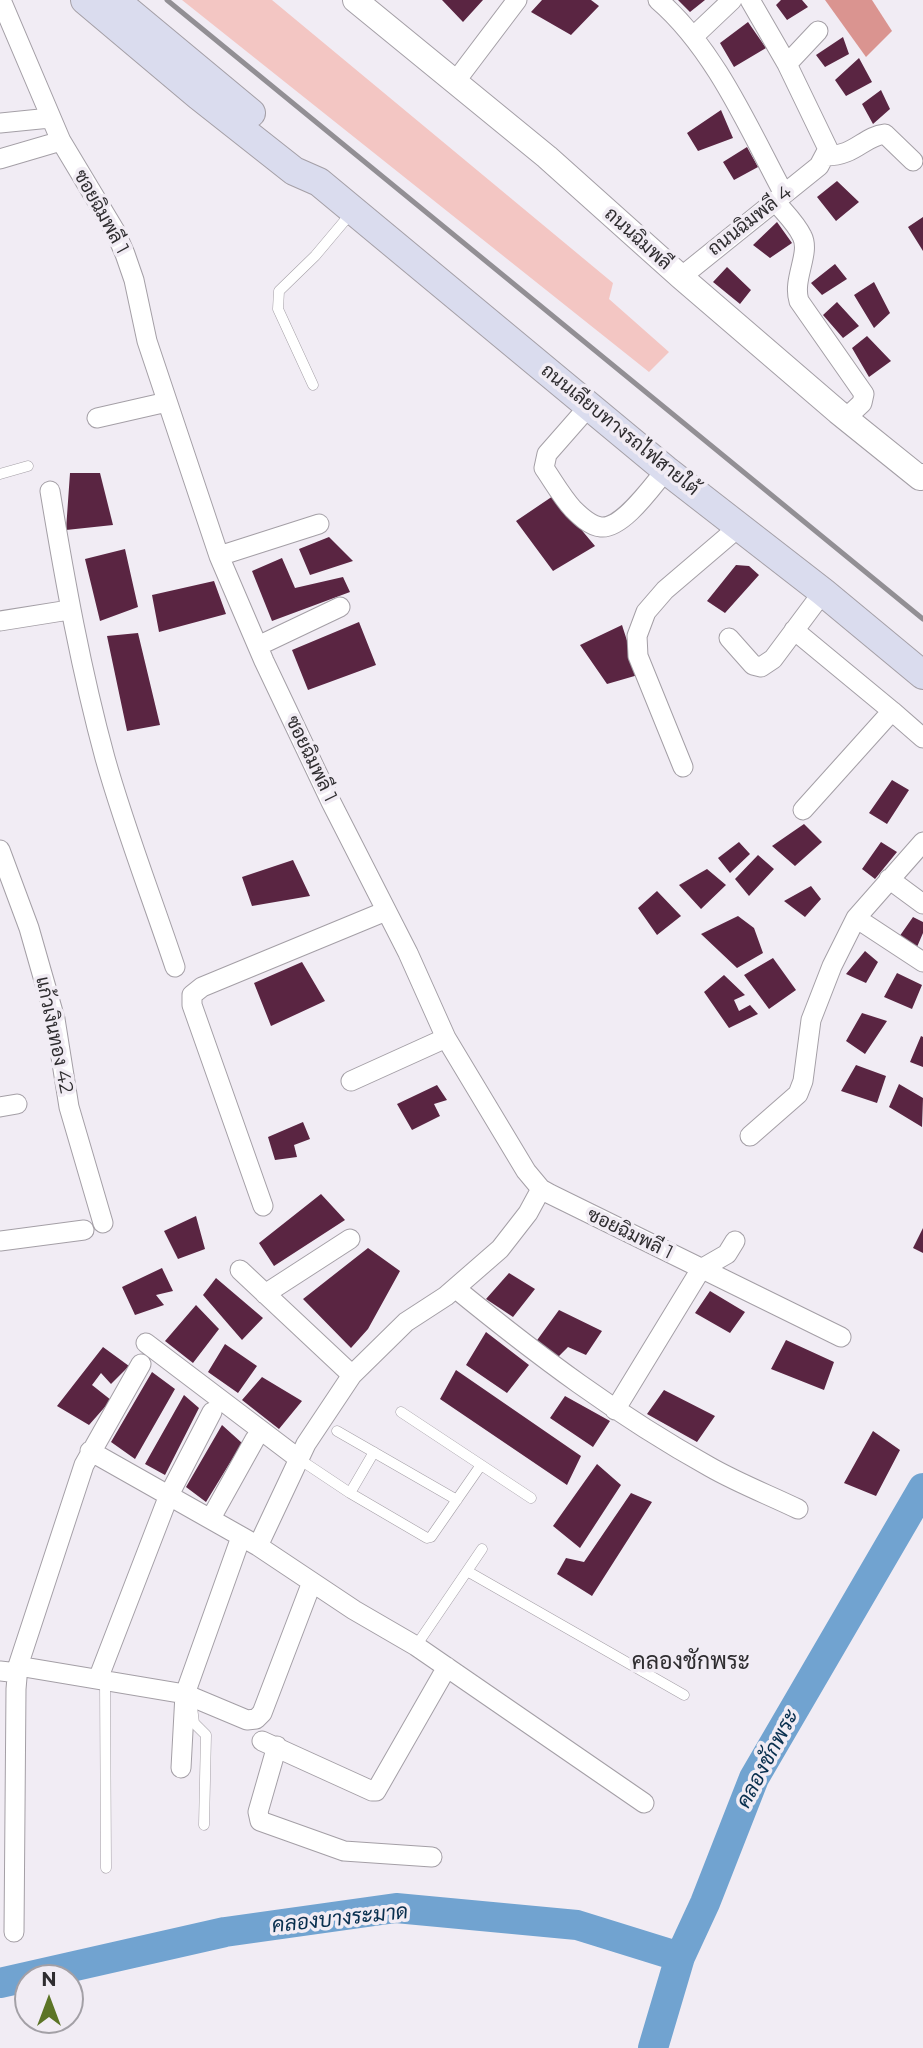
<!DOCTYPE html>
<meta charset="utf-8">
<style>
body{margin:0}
#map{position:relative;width:923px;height:2048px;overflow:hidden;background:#f1ecf4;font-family:Montserrat,sans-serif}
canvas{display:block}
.north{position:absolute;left:14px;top:1964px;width:70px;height:70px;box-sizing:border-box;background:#f1ecf4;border:2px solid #a3a0a6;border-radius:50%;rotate:0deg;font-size:19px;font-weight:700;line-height:28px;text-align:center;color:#2f2d30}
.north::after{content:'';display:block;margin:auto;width:24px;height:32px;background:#5c7426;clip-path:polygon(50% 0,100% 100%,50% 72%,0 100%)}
</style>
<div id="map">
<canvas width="923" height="2048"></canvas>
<div class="north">N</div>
</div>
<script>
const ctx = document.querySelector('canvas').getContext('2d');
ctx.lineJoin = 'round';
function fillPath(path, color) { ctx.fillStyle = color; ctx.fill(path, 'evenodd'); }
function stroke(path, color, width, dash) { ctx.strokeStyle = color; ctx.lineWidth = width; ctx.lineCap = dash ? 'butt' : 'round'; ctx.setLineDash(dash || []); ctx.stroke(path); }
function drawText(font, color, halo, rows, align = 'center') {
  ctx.font = font + ' Montserrat,Sarabun,sans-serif'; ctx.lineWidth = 7; ctx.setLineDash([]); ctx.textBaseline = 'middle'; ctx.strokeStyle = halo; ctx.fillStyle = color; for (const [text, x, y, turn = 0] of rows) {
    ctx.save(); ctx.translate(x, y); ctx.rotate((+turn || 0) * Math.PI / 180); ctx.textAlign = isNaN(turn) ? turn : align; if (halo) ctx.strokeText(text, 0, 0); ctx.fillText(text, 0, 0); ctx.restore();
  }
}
fillPath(new Path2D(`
 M182 0H272L613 283 609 299 669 352 649 372Z`), '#f3c6c3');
fillPath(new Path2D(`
 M825 0H872L892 31 866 57Z`), '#da9490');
stroke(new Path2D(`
 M0 1983 225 1932 396 1908 577 1925 680 1957
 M653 2048 680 1957 705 1903 754 1778 923 1488`), '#71a3d0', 30);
fillPath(new Path2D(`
 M442 0H483L463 22Z
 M542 0H591L599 6 571 35 531 12Z
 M678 0H705L690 12Z
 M781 0H802L808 7 787 20 776 5Z
 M748 22 766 48 734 67 720 43Z
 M843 37 849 54 825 67 816 55Z
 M859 58 872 82 846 96 835 80Z
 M881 90 890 109 873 124 862 104Z
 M721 110 733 138 698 151 687 133Z
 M747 147 758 167 734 180 723 162Z
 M837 181 859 202 836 221 817 197Z
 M923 217V251L908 227Z
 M777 222 792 243 770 258 753 245Z
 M835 264 847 279 822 295 811 283Z
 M727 267 751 290 740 304 713 282Z
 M874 282 890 313 874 328 854 295Z
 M837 302 859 326 843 338 823 315Z
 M867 336 891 361 869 377 852 348Z
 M70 473H100L113 525 66 530Z
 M553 496 595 546 553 571 516 521Z
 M329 537 353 561 310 575 299 549Z
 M125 549 138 607 100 621 85 559Z
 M282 558 295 588 343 577 350 592 272 621 252 571Z
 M736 565 749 566 759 575 725 613 707 601Z
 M214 581 226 614 159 632 152 595Z
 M359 622 376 665 308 690 292 650Z
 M622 625 638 675 607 684 580 645Z
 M138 633 160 725 127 731 107 636Z
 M892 780 909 790 887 824 869 813Z
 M804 824 822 842 795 866 772 846Z
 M739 842 750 854 730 873 718 858Z
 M881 842 897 852 875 879 862 869Z
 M758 855 774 869 749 896 735 879Z
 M293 860 310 896 252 906 242 877Z
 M707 869 726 885 701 909 679 885Z
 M811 886 821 899 805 917 784 901Z
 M657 891 681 916 657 935 638 908Z
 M738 916 754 928 763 953 737 968 701 934Z
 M913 917 923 922V933L917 947 899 937Z
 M865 951 878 962 866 983 846 974Z
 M773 958 796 990 769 1009 744 975Z
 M302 962 325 1001 271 1026 254 983Z
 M897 973 922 985 912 1009 884 997Z
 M724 975 745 995 734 1000 739 1011 750 1005 758 1014 729 1028 704 992Z
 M862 1013 887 1021 865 1054 846 1041Z
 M921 1036 923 1037V1067L910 1062Z
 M856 1065 886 1076 877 1103 841 1091Z
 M899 1084 923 1098 922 1127 889 1107Z
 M437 1085 447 1100 434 1104 440 1116 412 1130 397 1104Z
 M303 1122 310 1139 294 1145 297 1157 275 1160 268 1137Z
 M321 1194 345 1220 274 1266 259 1243Z
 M196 1216 205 1249 178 1259 164 1231Z
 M923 1228V1253L913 1248Z
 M368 1248 400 1271 368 1329 351 1348 303 1299Z
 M162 1268 173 1291 156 1295 164 1305 135 1315 122 1287Z
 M509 1273 535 1289 513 1317 486 1299Z
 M216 1278 263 1318 242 1340 203 1295Z
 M710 1291 745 1312 730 1333 695 1313Z
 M196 1305 219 1329 193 1363 165 1341Z
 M559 1310 602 1331 586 1355 568 1347 557 1358 535 1343Z
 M486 1332 529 1365 507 1393 466 1365Z
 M786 1340 834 1362 824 1390 771 1369Z
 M225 1344 257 1366 238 1393 208 1372Z
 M103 1347 129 1366 111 1384 101 1373 92 1385 111 1400 89 1425 57 1406Z
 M456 1370 581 1456 567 1485 440 1399Z
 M152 1372 175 1389 135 1459 111 1442Z
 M262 1377 302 1401 279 1429 242 1400Z
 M664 1390 715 1416 697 1442 647 1414Z
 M184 1395 199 1408 165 1475 145 1464Z
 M565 1396 610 1421 593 1447 550 1418Z
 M222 1425 242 1443 206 1502 186 1487Z
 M873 1431 900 1450 876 1496 844 1483Z
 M597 1464 621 1485 580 1548 553 1526Z
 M631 1493 652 1502 592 1596 557 1574 566 1558 584 1562Z`), '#5a2542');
const service = new Path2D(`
 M313 385 278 309 279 291 315 256 352 212
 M0 474 28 466
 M401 1412 531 1498
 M337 1431 457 1500
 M299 1459 350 1493 427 1538 431 1537 481 1465
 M350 1493 374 1452
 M467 1571 684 1695
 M416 1646 482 1549
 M105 1680 106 1868
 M192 1707 194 1723 206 1735 204 1825`);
const minor = new Path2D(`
 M1 0 61 141 115 231 125 254 134 280 147 341 219 556 264 661 331 802 408 953 446 1038 526 1171 541 1189 550 1194 841 1337
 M658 0C715 49 749 129 784 194
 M694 36 732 0
 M787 64 818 31
 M455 82 517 0
 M0 123 50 118
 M826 156C855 156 864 136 885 134L913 161
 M0 159 61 141
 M775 201C784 212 796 223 802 236 811 253 792 279 799 301L864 394 862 403 846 418
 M681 277 819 166 828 149 787 64 750 0
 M590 405 547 454 544 468C553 481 562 497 573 509 580 516 590 526 601 527 623 529 653 485 666 470
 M97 418 167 402
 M50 491C65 581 81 670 105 758 125 829 152 898 175 967
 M219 556 319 524
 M0 621 69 610
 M794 630 892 711 803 810
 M729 638 753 665 761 667 773 659 823 592
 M258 646 340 607
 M892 711 923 738
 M683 767 638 656 637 636 646 612 665 590 740 526
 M0 850 29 928 55 1019 69 1107 103 1223
 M889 879 923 904
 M856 918 923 962
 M351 1081 446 1038
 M0 1107 17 1104
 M750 1136 798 1094 803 1081 811 1020 832 966 856 918 923 842
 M263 1206 192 1005V995L202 987 386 911
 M0 1241 84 1230
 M240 1270 352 1375
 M455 1288C537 1355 618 1416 710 1467 738 1483 769 1495 798 1509
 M265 1294 350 1239
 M146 1343 299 1459
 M615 1410 701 1269 727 1254 735 1241
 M90 1451 258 1546 354 1610 416 1646 644 1803
 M211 1518 255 1439
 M258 1546 306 1444 352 1375 406 1322 446 1296 500 1249 528 1213 541 1189
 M18 1666 185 1694 247 1720 256 1719 262 1713 312 1582
 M0 1671 18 1673
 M98 1679 169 1495 212 1412
 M262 1741 372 1791H376L447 1667
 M277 1746 258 1812 260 1821 344 1851 432 1857
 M181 1768 185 1694 241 1537
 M14 1932 16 1689 18 1666 84 1465 141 1364`);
const tertiary = new Path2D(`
 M355 0 547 157 681 277 838 412 920 478 923 476`);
const secondary = new Path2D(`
 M85 0 199 96 294 171 319 182 666 470 823 592 923 675
 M115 0 251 113`);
stroke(service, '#a49fa6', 11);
stroke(minor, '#a49fa6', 21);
stroke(tertiary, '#a49fa6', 26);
stroke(secondary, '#a49fa6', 30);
stroke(service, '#fff', 10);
stroke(minor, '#fff', 19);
stroke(tertiary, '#fff', 24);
stroke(secondary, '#dadcee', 28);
stroke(new Path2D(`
 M167 0 923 619`), '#928f94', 5);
drawText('19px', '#2f2d30', '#f1ecf4', [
 ["ซอยฉิมพลี 1",101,212,61],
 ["ถนนฉิมพลี 4",750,221,-38],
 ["ถนนฉิมพลี",638,239,42],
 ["ถนนเลียบทางรถไฟสายใต้",620,430,39],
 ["ซอยฉิมพลี 1",311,759,64],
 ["แก้วเงินทอง 42",54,1035,78],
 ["ซอยฉิมพลี 1",630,1234,26]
]);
drawText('italic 21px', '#082f4e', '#f1ecf4', [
 ["คลองชักพระ",768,1759,-62],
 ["คลองบางระมาด",340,1919,-6]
]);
drawText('23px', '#2f2d30', '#f1ecf4', [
 ["คลองชักพระ",691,1662]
]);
</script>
